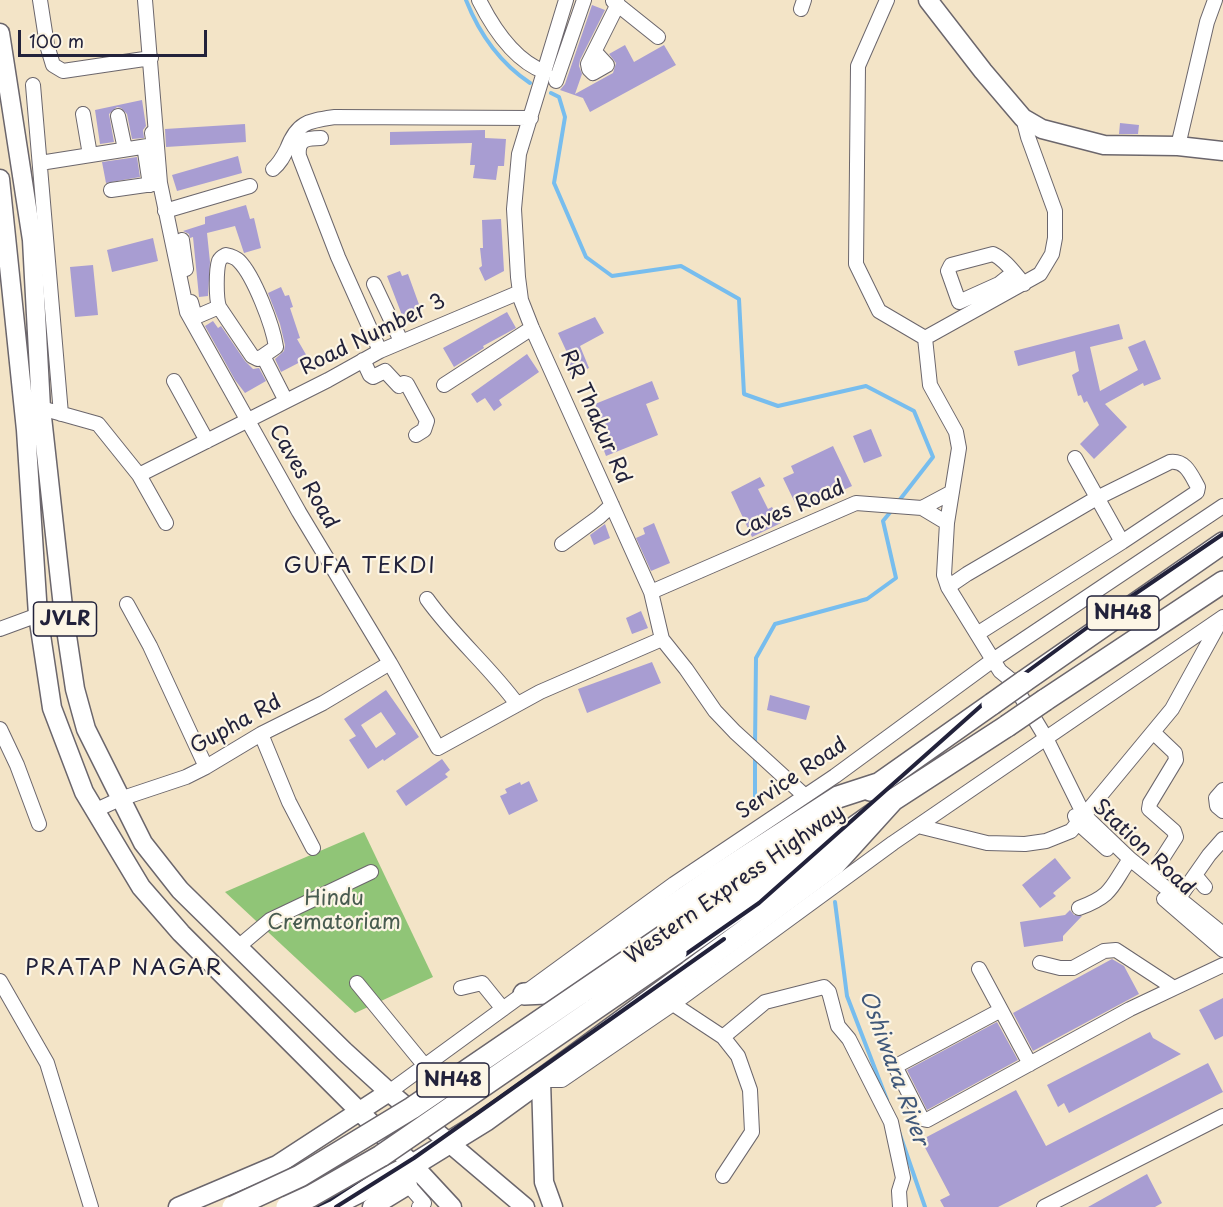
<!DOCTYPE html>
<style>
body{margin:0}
#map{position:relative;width:1223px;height:1207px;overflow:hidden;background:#f3e4c7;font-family:"Playpen Sans",sans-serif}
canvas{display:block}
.scale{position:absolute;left:18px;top:30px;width:189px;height:27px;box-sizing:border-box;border:3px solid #22223b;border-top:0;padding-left:8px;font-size:18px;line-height:21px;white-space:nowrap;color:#22223b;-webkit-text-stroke:4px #fcf5e5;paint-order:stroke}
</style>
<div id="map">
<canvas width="1223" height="1207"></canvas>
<div class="scale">100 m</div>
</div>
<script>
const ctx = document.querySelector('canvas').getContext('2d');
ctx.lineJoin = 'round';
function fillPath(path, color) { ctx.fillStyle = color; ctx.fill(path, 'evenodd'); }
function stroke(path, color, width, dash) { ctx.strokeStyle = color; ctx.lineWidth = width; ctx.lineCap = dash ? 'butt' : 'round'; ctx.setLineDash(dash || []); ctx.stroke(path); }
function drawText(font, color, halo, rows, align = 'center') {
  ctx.font = font + ' "Playpen Sans",sans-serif'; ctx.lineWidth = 4.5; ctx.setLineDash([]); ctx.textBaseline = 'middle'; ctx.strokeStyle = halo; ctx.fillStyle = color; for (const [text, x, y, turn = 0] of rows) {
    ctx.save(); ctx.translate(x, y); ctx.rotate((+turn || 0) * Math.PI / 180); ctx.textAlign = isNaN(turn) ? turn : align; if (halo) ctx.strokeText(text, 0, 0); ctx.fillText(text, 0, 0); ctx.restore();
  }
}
fillPath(new Path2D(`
 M364 832 433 977 355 1013 225 892Z`), '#90c577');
stroke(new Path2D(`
 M466 0C479 33 500 63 530 83
 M551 93 559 97 565 117 554 183 586 257 612 276 681 266 739 299 744 394 778 406 866 386 914 411 933 457 898 502
 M755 746 756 658 775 624 867 599 896 578 883 521 892 510
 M755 805V757
 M835 902 847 996 887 1100
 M899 1132 925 1207`), '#77bdee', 4);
fillPath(new Path2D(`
 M592 5 605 10 580 60 579 66 582 74 575 94 613 73 616 63 609 54 625 45 634 62 664 45 676 65 590 112 583 98 560 90 565 84Z
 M142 100 146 126 143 130 144 138 132 139 127 114 121 108 117 107 109 114 114 142 100 144 95 110Z
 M1120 123 1139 125 1138 134H1119Z
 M245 124 246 142 166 147 165 129Z
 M485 130V138L506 139 504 166H498L496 180 473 178 475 165H470L472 143 390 145V132Z
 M238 156 242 173 177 191 172 175Z
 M137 157 140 177 106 183 102 162Z
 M246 205 250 219 254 218 261 248 244 253 235 226 207 233 210 262 208 296 199 297 193 237 190 238 189 234 183 231 205 224V217Z
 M501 219 504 271 485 281 479 268 482 266 480 248H483L482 220Z
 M153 238 158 261 112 272 107 250Z
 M93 265 98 315 75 317 70 267Z
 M400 271 402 276 408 274 421 310 419 311 422 317 405 323 387 276Z
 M281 287 285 296 289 295 293 307 290 308 300 338 297 339 308 358 281 372 275 359 284 351 285 345 280 324 268 293Z
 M507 312 516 328 483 346 484 348 454 367 443 348Z
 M595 317 604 333 580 346 589 368 571 376 565 361 570 359 558 333Z
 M213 321 218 328 221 326 245 361 253 369 259 368 266 381 245 393 235 380 205 326Z
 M1119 324 1123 339 1090 347 1100 391 1138 370 1128 347 1145 340 1161 379 1144 386 1143 383 1105 404 1127 427 1094 459 1080 444 1099 425 1087 401 1084 403 1081 395 1078 396 1072 375 1079 371 1075 351 1018 366 1014 351Z
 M527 354 539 372 499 400 502 405 494 411 485 398 477 403 471 394Z
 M652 381 659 399 646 404 658 435 606 456 600 440 608 436 595 404Z
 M871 429 882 456 864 463 853 436Z
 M833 446 852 486 799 511 783 478 794 473 791 466Z
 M760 477 765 486 758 489 768 509 772 507 781 523 752 537 731 492Z
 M654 523 670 563 651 571 636 538 645 534 643 528Z
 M605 524 610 538 594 545 590 535Z
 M641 611 648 628 632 634 626 618Z
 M652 662 661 683 587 713 578 689Z
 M386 690 419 737 384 761 383 759 368 769 349 740 356 736 344 719ZM381 712 396 734 376 748 361 725Z
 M770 695 810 706 806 720 767 710Z
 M442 759 450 770 445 774 448 777 406 806 396 791Z
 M529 781 538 801 509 815 500 796 507 793 505 789 520 782 521 785Z
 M1055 858 1071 878 1053 893 1056 896 1040 908 1022 885Z
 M1070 910 1074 915 1082 916 1063 936V941L1024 947 1020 922 1065 915Z
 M1112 959 1124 966 1139 994 1033 1051 1013 1013Z
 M1223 998V1036L1215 1040 1199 1010Z
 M997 1022 1018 1060 927 1110 907 1070Z
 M1150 1032 1153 1038 1181 1054 1069 1113 1064 1103 1058 1107 1047 1085Z
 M1208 1063 1223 1092 998 1207H944L940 1200 950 1195 921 1140 1016 1090 1046 1146Z
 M1147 1174 1162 1203 1155 1207H1088Z`), '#a89dd2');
const minor = new Path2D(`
 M40 0 47 45 53 65 63 71 151 58
 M145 0 160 183 187 312 299 512 390 663 438 748 540 692 662 639
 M479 0C493 28 515 61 545 72
 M566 0 519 154 514 209 518 277 521 300 532 328 651 592 662 639 686 669 715 711 735 732 805 796
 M887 0 858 66 856 264 879 311 925 338
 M613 1 658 37
 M801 9 804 0
 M595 52 607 65 593 73 589 69 588 64 618 4
 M556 81 584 0
 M33 85 61 414
 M83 114 90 155
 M118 116 125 149
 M1023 118 1028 137 1055 211V238L1052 254 1040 274 925 338 930 385 956 432 959 448 947 523 944 575 948 587 993 660 1000 671 1011 680 1046 738 1084 815 1130 859 1223 934
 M321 138C307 138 297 139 299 156L338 257 380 351
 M1178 146 1207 22 1215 0
 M145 152 150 185
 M40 163 154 145 152 133
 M273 169C280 163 283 157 287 149 297 122 308 121 335 117L531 118
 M111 190 160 183
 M165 211 250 186
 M182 240 186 269
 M1014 272 999 284 959 302 948 271 951 265 993 254C1006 260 1015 274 1024 284
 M374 284 401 341
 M191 302 194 313 198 316 219 307
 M263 356 276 347C273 326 254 276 239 261 235 257 231 256 226 255 222 257 221 257 219 261 216 270 216 298 219 307L252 356 258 359 263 356 286 401
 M363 360 370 375 373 377 385 371 399 386 404 383 407 384 427 421 424 430 416 435
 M174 381 207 441
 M444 385 532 328
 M41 408 98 424 139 475 328 380 380 351 520 292
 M139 475 166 523
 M922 508 952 492
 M562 544 599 517 612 505
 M948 587 967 574 1095 499 1170 462C1186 460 1191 475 1198 487L1197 492 1122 542
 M651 592 856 503 922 508 947 523
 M427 599C454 637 490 667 517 704
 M127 604 150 646 206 767
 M0 629 38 615 64 611
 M977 634 1122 542 1075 458
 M0 729 17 765 39 824
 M261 734 289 802 313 848
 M1223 790 1216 798 1217 806 1223 811
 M96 810 120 799 186 777 206 767 261 734 323 703 390 663
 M1075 816 1078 823 1107 849
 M918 826 987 843 1025 844 1046 841 1071 831 1172 709 1221 620
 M1195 875 1205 887
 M1151 876 1176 837 1174 831 1149 809 1150 803 1176 760 1175 753 1154 733
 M1164 899 1223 950
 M1174 905 1209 855 1223 839
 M1079 908C1114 895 1111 886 1130 859
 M238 947 270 920 371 872
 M1040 963 1060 968H1073L1104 951 1116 950 1174 988
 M979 969 1030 1064
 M0 981 47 1063 91 1207
 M357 983 425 1066
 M461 988 482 983 503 1009
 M673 1004 723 1037 738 1056 750 1090 752 1132 723 1176
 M1001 1010 898 1065 897 1070 922 1119 927 1120 1130 1009 1223 965
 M723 1037 765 1002 824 987 829 992 838 1026 849 1039 891 1122 903 1178 899 1191 900 1207
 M541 1080H562L673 1004 893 843 1223 617
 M389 1092 674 884 835 776 993 660 1223 506
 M402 1178 424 1203 419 1207
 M1044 1207 1223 1116`);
const major = new Path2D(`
 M928 0 983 71 1023 118 1042 129 1104 145 1178 146 1223 151
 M0 33 32 240 41 408 64 616 75 689 86 729 143 843 180 890 344 1051 389 1092 525 1207
 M0 179 26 430 38 615 52 708 84 792 141 887 181 933 413 1165 452 1207
 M541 1080 544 1182 553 1207
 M178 1207 277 1165 389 1092
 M372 1207 408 1185`);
const highway = new Path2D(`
 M1023 682 1223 543
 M1045 700 1223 582
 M870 790 992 704
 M664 936 830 819
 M676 953 893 800 1007 726
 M524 994 546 993 719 874 838 797 881 783
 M329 1207 413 1165 486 1120 570 1059 835 864 893 800`);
stroke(minor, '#6b666c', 16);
stroke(major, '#6b666c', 21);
stroke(highway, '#6b666c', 24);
stroke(minor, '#fff', 14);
stroke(major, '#fff', 18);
stroke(highway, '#fff', 21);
stroke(new Path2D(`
 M314 1207 329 1200 407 1149 759 903 983 704 1107 613 1223 534
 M336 1207 414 1158 724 939`), '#22223b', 4);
const highwayBridge = new Path2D(`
 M992 704 1023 682
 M1007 726 1045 700
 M233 1207 300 1176 412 1108 664 936
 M287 1207 311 1196 381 1156 676 953`);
stroke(highwayBridge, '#6b666c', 24, []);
stroke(highwayBridge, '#fff', 21);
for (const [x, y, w] of [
 [1123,613,72],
 [65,619,63],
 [453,1080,72]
]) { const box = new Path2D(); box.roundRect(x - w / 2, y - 17, w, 34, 4.5); ctx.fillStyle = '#fcf5e5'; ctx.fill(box); stroke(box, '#22223b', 1.5); }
drawText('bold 20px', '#22223b', null, [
 ["NH48",1123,613],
 ["JVLR",65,619],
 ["NH48",453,1080]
]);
drawText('21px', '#22223b', '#fcf5e5', [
 ["Road Number 3",373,335,-26],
 ["RR Thakur Rd",595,417,66],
 ["Caves Road",303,477,60],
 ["Caves Road",790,510,-23],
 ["Gupha Rd",236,725,-29],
 ["Service Road",792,779,-34],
 ["Station Road",1143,848,43],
 ["Western Express Highway",735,885,-35]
]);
drawText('21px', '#485b50', '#fcf5e5', [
 ["Hindu",334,899],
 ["Crematoriam",334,923]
]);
ctx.letterSpacing = '1.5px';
drawText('22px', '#22223b', '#fcf5e5', [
 ["GUFA TEKDI",360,567],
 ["PRATAP NAGAR",124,969]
]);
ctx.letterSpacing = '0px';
drawText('italic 22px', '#40587a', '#fcf5e5', [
 ["Oshiwara River",893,1068,70]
]);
</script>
